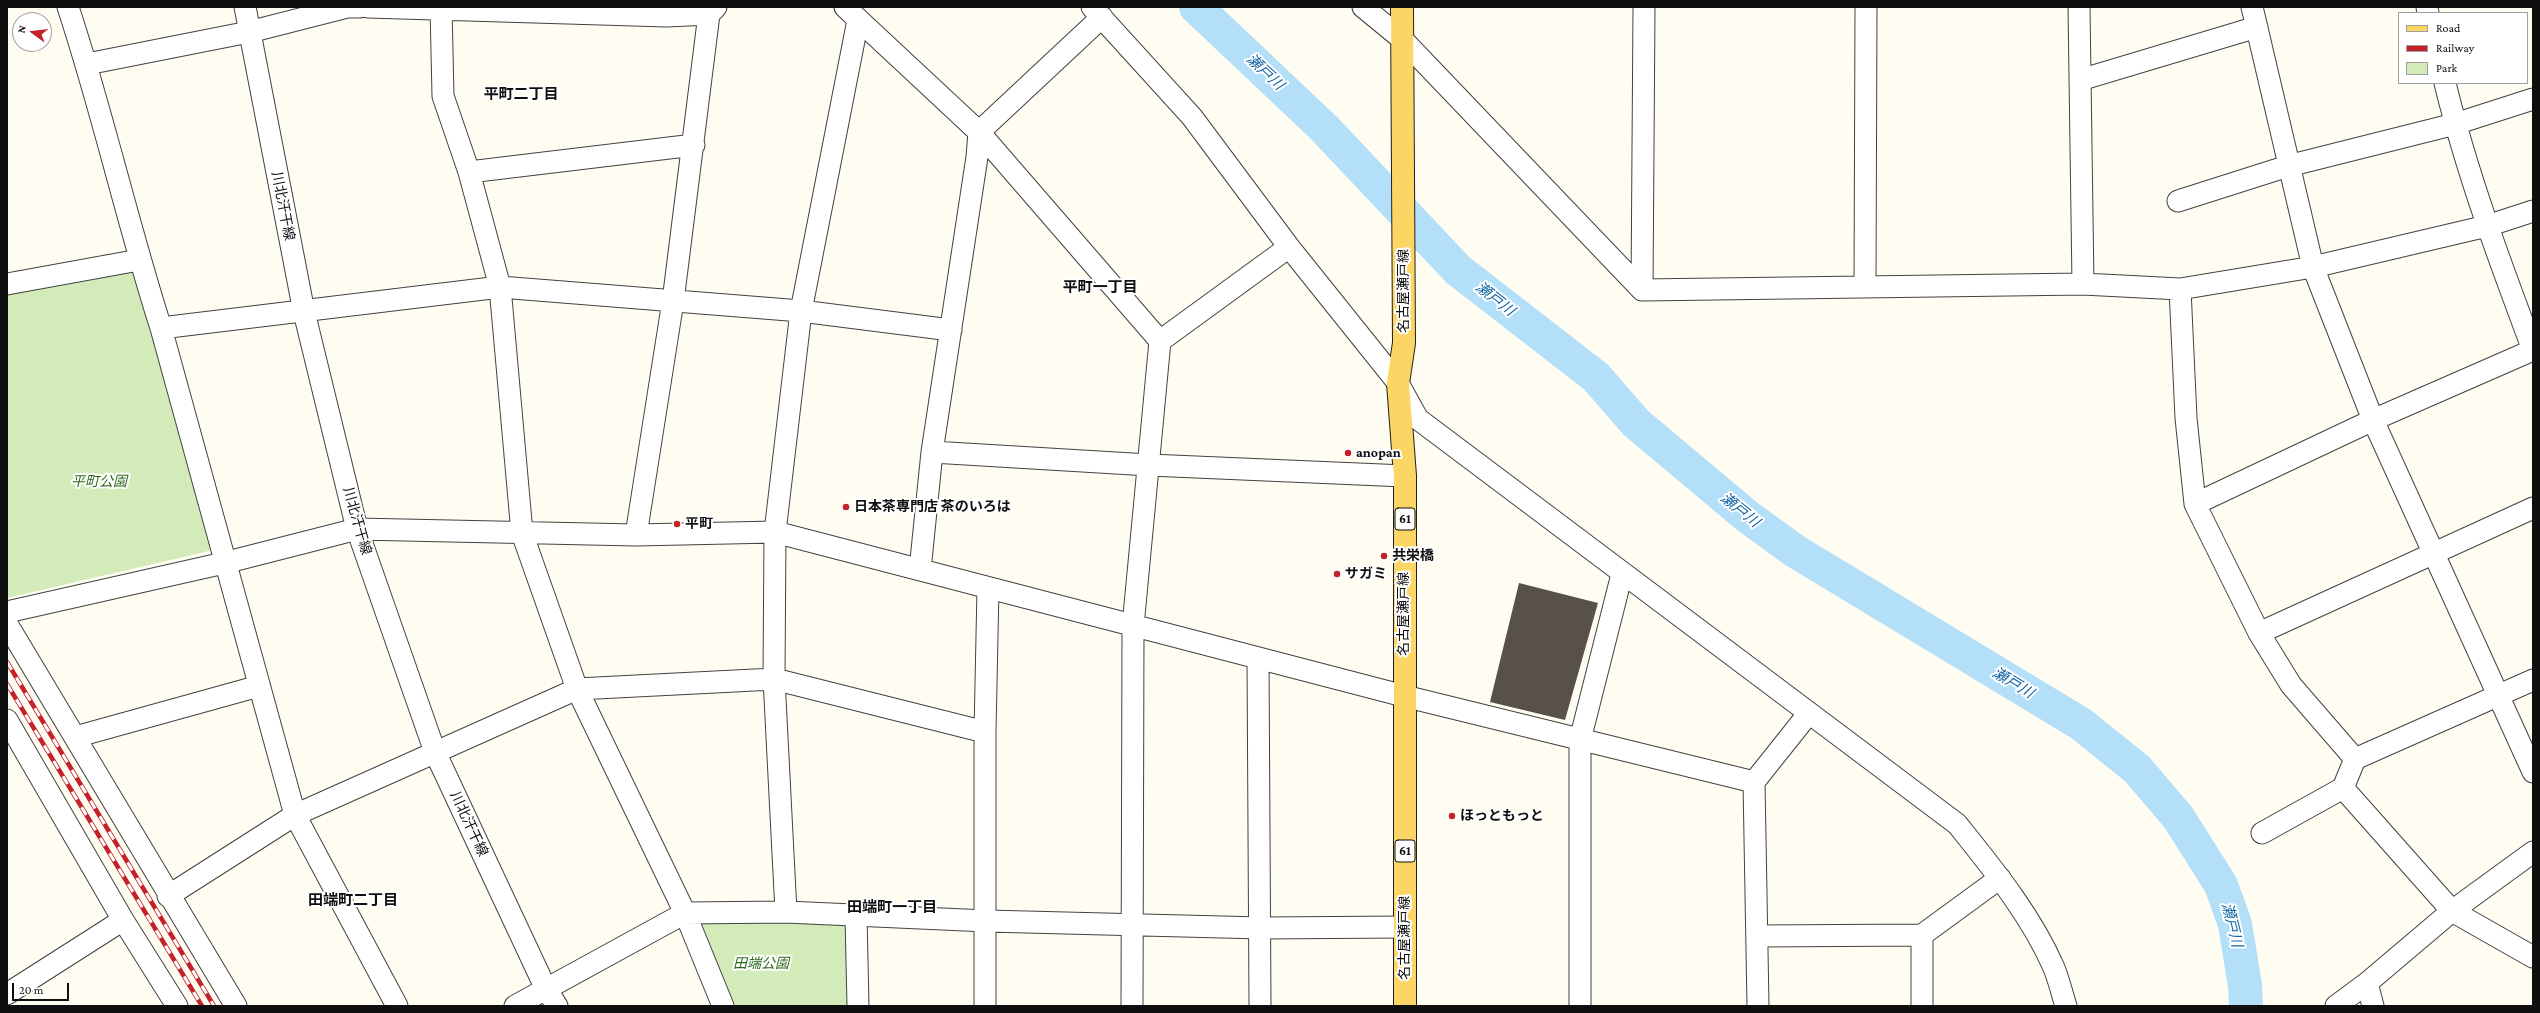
<!DOCTYPE html>
<meta charset="utf-8">
<style>
body{margin:0}
#map{position:relative;width:2540px;height:1013px;overflow:hidden;background:#fffcf1;font-family:"Crimson Pro",serif}
canvas{display:block}
.frame{position:absolute;inset:0;border:8px solid #0f0f0f;pointer-events:none}
.legend{position:absolute;left:2398px;top:12px;width:130px;height:72px;box-sizing:border-box;background:#fff;border:1px solid #9f9f9f;margin:0;padding:5px 7px;list-style:none;font-size:12px;color:#0f0f0f}
.legend li{display:flex;align-items:center;gap:8px;height:20px}
.legend b{width:20px;border:1px solid #9f9f9f}
.north{position:absolute;left:12px;top:12px;width:40px;height:40px;box-sizing:border-box;background:#fff;border:1px solid #9f9f9f;border-radius:50%;rotate:285deg;font-size:11px;font-weight:700;line-height:16px;text-align:center;color:#0f0f0f}
.north::after{content:'';display:block;margin:auto;width:14px;height:18px;background:#c4222b;clip-path:polygon(50% 0,100% 100%,50% 72%,0 100%)}
.scale{position:absolute;left:12px;top:983px;width:57px;height:18px;box-sizing:border-box;border:2px solid #0f0f0f;border-top:0;padding-left:5px;font-size:12px;line-height:14px;white-space:nowrap;color:#0f0f0f;-webkit-text-stroke:3px #fff;paint-order:stroke}
</style>
<div id="map">
<canvas width="2540" height="1013"></canvas>
<div class="frame"></div>
<ul class="legend">
<li><b style="height:5px;background:#fcd665"></b>Road</li>
<li><b style="height:5px;background:#c4222b"></b>Railway</li>
<li><b style="height:11px;background:#d3ebb9"></b>Park</li>
</ul>
<div class="north">N</div>
<div class="scale">20 m</div>
</div>
<script>
const ctx = document.querySelector('canvas').getContext('2d');
ctx.lineJoin = 'round';
function fillPath(path, color) { ctx.fillStyle = color; ctx.fill(path, 'evenodd'); }
function stroke(path, color, width, dash) { ctx.strokeStyle = color; ctx.lineWidth = width; ctx.lineCap = dash ? 'butt' : 'round'; ctx.setLineDash(dash || []); ctx.stroke(path); }
function drawText(font, color, halo, rows, align = 'center') {
  ctx.font = font + ' "Crimson Pro","Noto Sans JP",serif'; ctx.lineWidth = 4; ctx.setLineDash([]); ctx.textBaseline = 'middle'; ctx.strokeStyle = halo; ctx.fillStyle = color; for (const [text, x, y, turn = 0] of rows) {
    ctx.save(); ctx.translate(x, y); ctx.rotate((+turn || 0) * Math.PI / 180); ctx.textAlign = isNaN(turn) ? turn : align; if (halo) ctx.strokeText(text, 0, 0); ctx.fillText(text, 0, 0); ctx.restore();
  }
}
fillPath(new Path2D(`
 M134 268 213 550 7 598V294Z
 M694 919 849 924V1006H731Z`), '#d3ebb9');
stroke(new Path2D(`
 M1196 7 1324 128 1458 270 1596 377 1636 423 1748 517 1795 551 2081 724 2137 769 2178 817 2221 885 2235 924 2245 986 2246 1006`), '#b4dff8', 34);
fillPath(new Path2D(`
 M1519 583 1598 603 1565 720 1490 702Z`), '#58504b');
const minor = new Path2D(`
 M68 7C103 113 127 222 161 328L295 815 397 1006
 M245 7 304 312 357 529 435 752 545 987 557 1006
 M368 7 667 16 709 14
 M441 7 443 96 469 172 500 287 522 533 577 689 685 913 723 1006
 M845 7 979 132 1160 341 1133 626 1132 1006
 M1092 7 1192 117 1289 247 1398 383 1418 419 1957 824C1993 869 2031 915 2054 968 2059 980 2062 994 2066 1006
 M1363 7 1402 39 1642 290 2083 284 2180 289 2313 267 2487 226 2533 211
 M2079 7 2083 284
 M2252 7 2313 267 2373 420 2533 772
 M2427 7 2428 13
 M87 64 249 32 347 7H359
 M2080 80 2257 27
 M2445 83C2467 174 2500 262 2533 350
 M469 172 694 145
 M2178 201 2288 166 2455 124 2533 99
 M7 284 139 260
 M1865 287 1866 7
 M2180 289 2186 418 2195 504 2259 633 2291 685 2355 759
 M1642 290 1644 7
 M161 328 500 287 801 311 951 330
 M1160 341 1289 247
 M932 452 1149 465 1405 476
 M2195 504 2373 420 2533 350
 M636 535 673 301 709 14 716 7
 M920 570 932 452 977 157 979 132 1102 17
 M7 612 224 563 357 529 636 535 775 532 1404 696 1754 782
 M7 624 236 1006
 M2259 633 2533 508
 M1258 658 1260 1006
 M2533 680 2355 759 2343 788 2452 911 2533 957
 M7 720 123 920 177 1006
 M75 737 259 686
 M2262 833 2343 788
 M168 896 295 815 577 689 774 679 985 732
 M786 912 774 679 775 532 801 311 858 20
 M856 915 858 1006
 M1758 936 1922 935 2000 878
 M7 994 123 920
 M515 1006 685 913 786 912 987 921 1261 928 1405 927
 M985 1006V732L988 588
 M1580 1006V740L1622 574
 M1758 1006 1754 782 1809 713
 M1922 1006V935
 M2336 1006 2367 983
 M2373 1006 2367 983 2452 911 2533 852`);
const major = new Path2D(`
 M1402 7 1404 343 1398 383 1405 476V1006`);
stroke(minor, '#424242', 23);
stroke(major, '#202020', 24);
stroke(minor, '#fff', 21);
stroke(major, '#fcd665', 22);
const rail = new Path2D(`
 M7 662 214 1006
 M7 684 202 1006`);
stroke(rail, '#c4222b', 4.5);
stroke(rail, '#fff', 3, [9]);
for (const [x, y, r, color] of [
 [1348,453,4,"#c4222b"],
 [846,507,4,"#c4222b"],
 [677,524,4,"#c4222b"],
 [1384,556,4,"#c4222b"],
 [1337,574,4,"#c4222b"],
 [1452,816,4,"#c4222b"]
]) { const dot = new Path2D(); dot.arc(x, y, r, 0, 2 * Math.PI); ctx.fillStyle = color; ctx.fill(dot); stroke(dot, '#fff', 1.5); }
for (const [x, y, w] of [
 [1405,519,20],
 [1405,851,20]
]) { const box = new Path2D(); box.roundRect(x - w / 2, y - 11, w, 22, 3); ctx.fillStyle = '#fff'; ctx.fill(box); stroke(box, '#0f0f0f', 1); }
drawText('bold 13px', '#0f0f0f', null, [
 ["61",1405,519],
 ["61",1405,851]
]);
drawText('14px', '#0f0f0f', '#fff', [
 ["川北汗干線",283,206,79],
 ["名古屋瀬戸線",1404,291,-90],
 ["川北汗干線",357,521,74],
 ["名古屋瀬戸線",1404,614,-90],
 ["川北汗干線",469,824,65],
 ["名古屋瀬戸線",1405,938,-90]
]);
drawText('bold 14px', '#0f0f0f', '#fff', [
 ["anopan",1356,453],
 ["日本茶専門店 茶のいろは",854,507],
 ["平町",685,524],
 ["共栄橋",1392,556],
 ["サガミ",1345,574],
 ["ほっともっと",1460,816]
], 'left');
drawText('italic 14px', '#2d6a1d', '#fff', [
 ["平町公園",99,482],
 ["田端公園",761,964]
]);
drawText('italic 15px', '#1466a6', '#fff', [
 ["瀬戸川",1265,72,43],
 ["瀬戸川",1495,299,38],
 ["瀬戸川",1740,510,39],
 ["瀬戸川",2013,683,31],
 ["瀬戸川",2232,925,76]
]);
drawText('bold 15px', '#0f0f0f', '#fff', [
 ["平町二丁目",521,94],
 ["平町一丁目",1100,287],
 ["田端町二丁目",353,900],
 ["田端町一丁目",892,907]
]);
</script>
